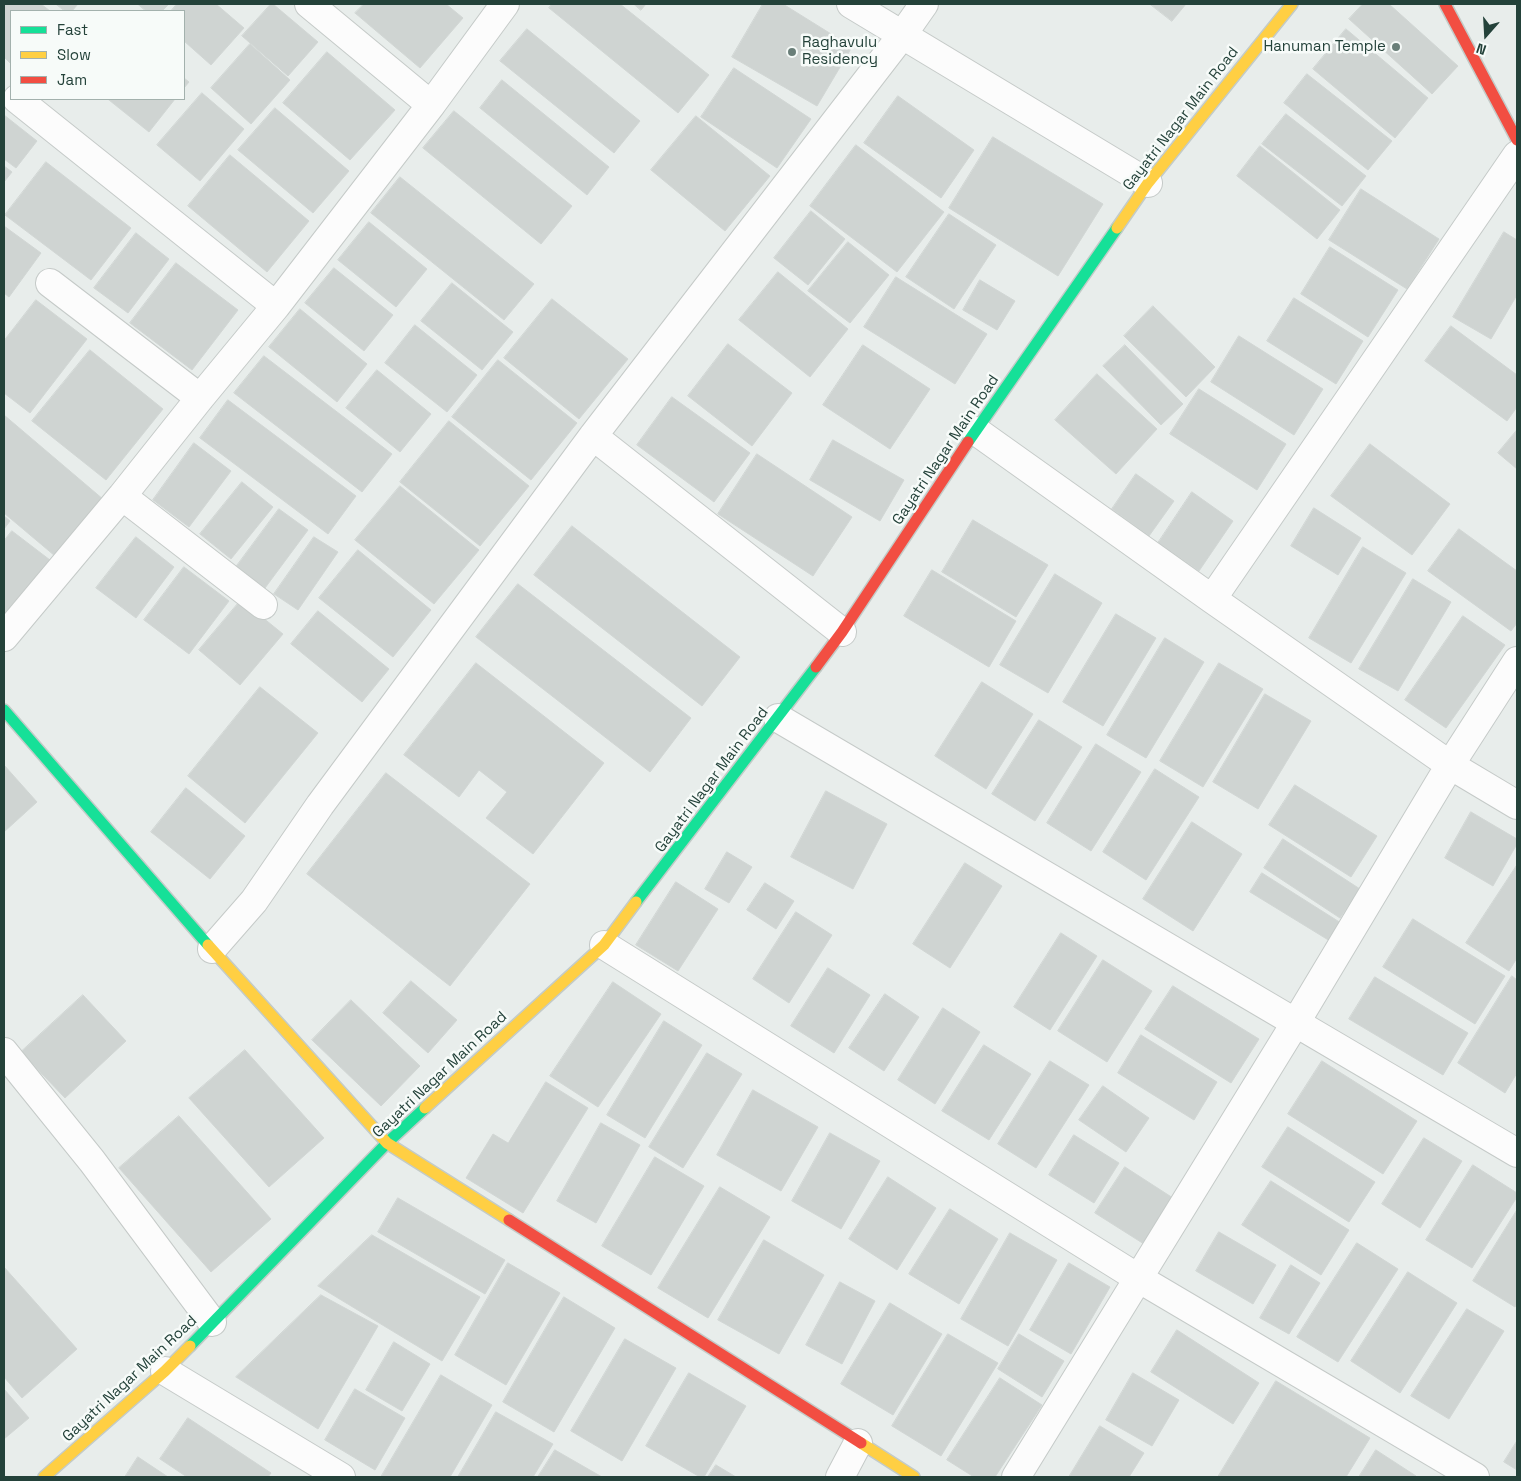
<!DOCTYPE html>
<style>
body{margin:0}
#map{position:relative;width:1521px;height:1481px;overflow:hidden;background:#e8edeb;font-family:"Space Grotesk",sans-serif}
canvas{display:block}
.frame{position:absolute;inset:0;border:5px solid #24423a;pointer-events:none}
.legend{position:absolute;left:10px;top:10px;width:175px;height:90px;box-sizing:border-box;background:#f7fbf9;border:1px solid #a3b1ad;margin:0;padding:6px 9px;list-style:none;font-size:15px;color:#24423a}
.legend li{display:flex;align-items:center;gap:10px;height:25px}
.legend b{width:25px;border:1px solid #a3b1ad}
.north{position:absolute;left:1461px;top:10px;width:50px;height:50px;-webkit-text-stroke:4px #f7fbf9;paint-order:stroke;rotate:199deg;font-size:14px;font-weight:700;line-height:20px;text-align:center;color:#24423a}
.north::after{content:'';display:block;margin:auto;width:18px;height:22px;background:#24423a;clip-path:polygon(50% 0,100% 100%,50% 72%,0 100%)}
</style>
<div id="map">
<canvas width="1521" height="1481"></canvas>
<div class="frame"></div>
<ul class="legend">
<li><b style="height:6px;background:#16e098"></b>Fast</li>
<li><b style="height:6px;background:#ffcf43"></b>Slow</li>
<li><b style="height:6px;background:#f24e42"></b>Jam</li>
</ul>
<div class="north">N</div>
</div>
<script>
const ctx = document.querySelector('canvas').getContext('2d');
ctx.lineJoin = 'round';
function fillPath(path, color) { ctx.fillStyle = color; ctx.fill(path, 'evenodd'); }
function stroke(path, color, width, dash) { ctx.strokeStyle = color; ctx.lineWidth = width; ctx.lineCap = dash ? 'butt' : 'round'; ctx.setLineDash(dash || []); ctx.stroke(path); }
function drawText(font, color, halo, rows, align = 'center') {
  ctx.font = font + ' "Space Grotesk",sans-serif'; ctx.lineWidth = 5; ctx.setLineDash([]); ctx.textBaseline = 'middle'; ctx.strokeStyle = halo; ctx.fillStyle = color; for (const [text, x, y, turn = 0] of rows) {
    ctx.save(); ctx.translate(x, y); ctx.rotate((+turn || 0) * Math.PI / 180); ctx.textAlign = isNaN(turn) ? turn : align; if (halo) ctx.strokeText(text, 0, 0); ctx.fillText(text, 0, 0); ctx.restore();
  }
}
const building = new Path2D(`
 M4 4H41L50 11H11V64L4 57Z
 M56 4H78L72 11H65Z
 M138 4H169L162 11H146Z
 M177 4H216L244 28 211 65 184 41V11H171Z
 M271 4H273L318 42 288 76 242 36Z
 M364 4H446L463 18 420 68 355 13Z
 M552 4H620L709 75 678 113 549 8Z
 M634 4H646L641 10Z
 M763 4H783L852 47 817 106 732 57Z
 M1150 4H1186L1172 21Z
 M1363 4H1389L1458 66 1432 94 1349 19Z
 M527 29 640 121 614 153 500 61Z
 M1346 29 1428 98 1395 138 1313 69Z
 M250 44 290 80 251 124 211 88Z
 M327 52 395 110 350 160 283 103Z
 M734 68 811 119 777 168 701 117Z
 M1307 74 1392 141 1368 170 1284 103Z
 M184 78 189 82 184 88Z
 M502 80 609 167 587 195 480 108Z
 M202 93 244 129 200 181 157 145Z
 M898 96 974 150 941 198 864 143Z
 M111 99H175L149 132 109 100Z
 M275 108 349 171 313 213 238 150Z
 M454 111 572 206 541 244 423 148Z
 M1286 114 1366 176 1342 206 1262 144Z
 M4 115 37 141 16 168 4 159Z
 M696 116 770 176 725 231 651 170Z
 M993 137 1103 204 1058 276 949 208Z
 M856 145 944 212 897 272 810 206Z
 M1260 146 1340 210 1317 239 1237 176Z
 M230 155 309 221 267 272 188 206Z
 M46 162 131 228 91 280 5 215Z
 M4 166 12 172 4 182Z
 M400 177 534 284 504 320 371 213Z
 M1361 189 1439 239 1407 289 1329 240Z
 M811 211 845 239 808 285 774 258Z
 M949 214 996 245 954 309 906 277Z
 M369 222 427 269 396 307 338 260Z
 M4 226 41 253 9 297 4 293Z
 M1504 232 1517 240V295L1491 339 1453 317Z
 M136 233 169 259 128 313 94 288Z
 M848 242 889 275 850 323 808 291Z
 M1330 247 1398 290 1368 337 1301 294Z
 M176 263 238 310 192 370 130 323Z
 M334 268 393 315 364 351 305 303Z
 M778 272 848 329 810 377 739 320Z
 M896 277 987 334 955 384 864 327Z
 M980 280 1015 301 997 330 963 310Z
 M452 283 513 332 482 370 421 321Z
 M1294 298 1363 341 1336 384 1267 341Z
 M552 299 628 359 579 419 504 358Z
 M36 300 87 339 30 413 4 393V341Z
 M1153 306 1215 367 1186 397 1124 336Z
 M300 309 367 364 337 402 269 347Z
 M415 325 477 375 447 412 385 363Z
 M1451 326 1517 375V407L1507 421 1425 361Z
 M1239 336 1323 389 1294 435 1211 382Z
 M728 344 792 393 752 446 688 396Z
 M863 345 930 389 890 449 823 405Z
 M1125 345 1183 404 1161 425 1103 366Z
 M90 350 163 409 106 480 32 421Z
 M264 356 392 454 362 492 234 393Z
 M498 360 577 423 531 480 452 417Z
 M377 370 431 414 400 452 346 408Z
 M1097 374 1157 429 1116 474 1055 420Z
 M1199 389 1286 444 1257 490 1170 434Z
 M672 397 750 453 714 502 637 445Z
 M228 400 356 496 328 534 200 438Z
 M4 415 104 500 55 556 4 513Z
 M449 421 529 486 480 546 400 482Z
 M1517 430V469L1498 453Z
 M833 440 904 480 880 521 810 480Z
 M194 443 231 471 189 527 153 500Z
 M1370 444 1450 504 1412 555 1331 496Z
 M757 454 852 517 813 576 718 514Z
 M1136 474 1174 501 1149 536 1112 509Z
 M242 482 273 507 231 559 200 534Z
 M400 486 479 550 434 604 355 540Z
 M1192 492 1233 521 1199 571 1158 543Z
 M1314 508 1361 538 1338 575 1291 546Z
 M279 509 308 530 265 588 236 567Z
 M4 516 10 521 4 529Z
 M973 520 1048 565 1016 617 942 572Z
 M572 526 740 657 702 706 534 575Z
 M1459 529 1517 571V623L1511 631 1428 571Z
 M12 531 50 560 4 620V541Z
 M136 537 174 567 136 618 96 588Z
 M314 537 338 552 298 610 274 594Z
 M1363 547 1406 573 1351 663 1309 638Z
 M358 550 431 610 393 657 319 598Z
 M184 567 229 601 189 654 144 620Z
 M932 570 1016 621 989 667 904 616Z
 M1055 574 1102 603 1048 693 1000 665Z
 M1413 579 1451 602 1398 691 1359 669Z
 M518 584 691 718 650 772 476 637Z
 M241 600 283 634 240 685 199 650Z
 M318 611 389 669 362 702 291 644Z
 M1116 614 1156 638 1103 726 1063 702Z
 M1463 616 1505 645 1446 728 1405 700Z
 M1165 638 1204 662 1146 758 1107 735Z
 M476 663 604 763 533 854 486 818 507 792 479 770 459 797 404 755Z
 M1219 663 1263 689 1203 787 1160 761Z
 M982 682 1033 714 986 789 935 756Z
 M260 687 318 733 245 823 188 776Z
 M1265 694 1311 721 1258 809 1213 782Z
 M1039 720 1082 747 1035 821 992 794Z
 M1096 744 1141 772 1091 851 1047 823Z
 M4 765 37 802 4 832Z
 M1155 769 1199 797 1146 880 1103 852Z
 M386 773 530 884 450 986 307 874Z
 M1295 785 1377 836 1351 877 1269 825Z
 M186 788 245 836 210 879 151 832Z
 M826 791 887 824 853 889 791 857Z
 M1471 812 1517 839V844L1493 886 1445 858Z
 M1192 822 1242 854 1193 931 1143 899Z
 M1283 839 1360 889 1340 918 1264 868Z
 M727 852 752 867 729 903 705 889Z
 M965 863 1002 886 950 968 913 944Z
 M1517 865V958L1509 971 1466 943Z
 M1262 873 1341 923 1330 941 1250 892Z
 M676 882 718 909 678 971 636 945Z
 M765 883 794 901 776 929 747 910Z
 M796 912 832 935 789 1003 753 979Z
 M1413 919 1505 976 1475 1024 1383 967Z
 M1061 933 1097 956 1050 1030 1014 1007Z
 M1103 960 1152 991 1107 1062 1058 1031Z
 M828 968 870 995 834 1053 791 1026Z
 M1512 976 1517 980V1073L1505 1093 1458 1063Z
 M1375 977 1468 1033 1443 1075 1349 1019Z
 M411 981 457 1020 428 1053 383 1013Z
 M613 982 661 1014 598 1107 550 1076Z
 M1173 986 1259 1039 1231 1083 1145 1029Z
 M885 994 919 1017 884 1071 849 1048Z
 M83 995 126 1041 65 1098 21 1052Z
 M351 1000 420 1066 381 1106 312 1040Z
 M943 1008 980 1032 935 1104 898 1080Z
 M664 1021 702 1045 645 1138 607 1115Z
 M1141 1035 1217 1082 1194 1120 1118 1073Z
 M984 1045 1031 1074 989 1140 942 1111Z
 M245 1050 324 1138 269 1187 189 1098Z
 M707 1053 742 1074 683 1168 649 1147Z
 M1050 1061 1089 1085 1036 1168 998 1144Z
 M1322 1061 1417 1121 1383 1174 1288 1114Z
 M546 1082 588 1108 523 1213 466 1178 493 1134 508 1143Z
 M1103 1086 1149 1118 1126 1152 1079 1120Z
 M753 1090 818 1127 781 1191 717 1155Z
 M179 1116 271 1219 211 1272 119 1168Z
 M601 1123 640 1145 596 1223 557 1201Z
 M1288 1127 1375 1182 1349 1222 1262 1167Z
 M830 1133 880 1161 841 1229 792 1201Z
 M1074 1135 1119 1163 1094 1203 1049 1175Z
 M1424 1138 1462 1161 1420 1228 1382 1204Z
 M655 1157 704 1186 651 1275 602 1246Z
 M1473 1165 1517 1193V1197L1472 1268 1426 1240Z
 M1125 1167 1173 1198 1144 1244 1095 1213Z
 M888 1177 936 1208 897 1270 849 1239Z
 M1271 1181 1349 1230 1321 1275 1242 1225Z
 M720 1187 770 1217 708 1318 658 1288Z
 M398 1198 505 1260 485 1294 378 1232Z
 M950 1209 998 1239 959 1304 909 1274Z
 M1517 1210V1303L1515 1307 1473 1281Z
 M1219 1232 1276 1265 1253 1304 1196 1271Z
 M1010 1233 1057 1260 1008 1346 961 1319Z
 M372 1235 480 1297 442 1361 318 1286Z
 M764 1240 824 1275 779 1354 718 1320Z
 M1357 1243 1398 1269 1338 1362 1297 1337Z
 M508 1263 560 1293 506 1385 455 1355Z
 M1069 1263 1110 1287 1071 1354 1030 1330Z
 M1291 1265 1320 1283 1289 1334 1260 1318Z
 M4 1267 77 1349 22 1398 4 1377Z
 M1408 1272 1457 1303 1400 1393 1351 1361Z
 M840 1282 875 1301 842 1364 806 1345Z
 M321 1295 378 1326 318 1429 236 1377Z
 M564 1297 615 1328 554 1432 503 1402Z
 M890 1303 942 1334 893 1415 841 1384Z
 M1467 1309 1504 1331 1449 1419 1411 1396Z
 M1177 1330 1259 1383 1233 1424 1151 1372Z
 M948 1334 998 1363 941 1456 892 1426Z
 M1019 1334 1064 1361 1042 1397 998 1369Z
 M625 1339 676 1368 622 1461 571 1431Z
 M394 1342 430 1364 402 1411 366 1390Z
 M689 1373 746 1406 704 1477H700L646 1446Z
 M1133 1373 1179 1400 1152 1446 1106 1420Z
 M441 1375 492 1405 450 1477H381Z
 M1000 1378 1042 1405 995 1477H974L947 1460Z
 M1276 1381 1370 1438 1346 1477H1218Z
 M4 1389 29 1418 4 1439Z
 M355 1389 405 1418 375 1470 325 1440Z
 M496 1412 553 1444 533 1477H458Z
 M188 1418 271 1473 268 1477H187L160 1459Z
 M1100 1426 1144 1453 1129 1477H1069Z
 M1517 1441V1470L1504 1462Z
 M555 1450 602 1477H538Z
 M1376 1450 1416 1476V1477H1359Z
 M138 1457 168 1477H125Z
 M716 1465 736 1477H708Z`);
fillPath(building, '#cfd4d2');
stroke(building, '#d1d6d4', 1);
const street = new Path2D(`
 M309 4 431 105
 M851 4 1148 183
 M17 99 276 306
 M50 283 200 398
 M976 431 1212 599 1450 765 1517 805
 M593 436 842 632
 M122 496 263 605
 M1212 599 1517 155
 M4 637 122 496 200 398 276 306 431 105 505 4
 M778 718 1517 1153
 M604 945 1138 1278 1475 1477
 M212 949 254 901 320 805 593 436 903 34 924 4
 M4 1052 92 1161 212 1322
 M165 1371 341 1477
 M840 1477 858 1443
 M1016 1477 1296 1022 1450 765 1517 661`);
const fast = new Path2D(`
 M968 442 1117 228
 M4 710 208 945
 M636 902 816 667
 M190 1346 387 1143 425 1108`);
const slow = new Path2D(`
 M1117 228 1148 183 1292 4
 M208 945 387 1143 509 1220
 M425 1108 604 945 636 902
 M861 1443 914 1477
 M44 1477 165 1371 190 1346`);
const jam = new Path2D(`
 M1445 4 1517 140
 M816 667 842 632 968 442
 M509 1220 861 1443`);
stroke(street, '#c5cac8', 30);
stroke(fast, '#c3cbc8', 14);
stroke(slow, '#c3cbc8', 14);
stroke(jam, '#c3cbc8', 14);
stroke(street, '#fcfcfc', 28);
stroke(fast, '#16e098', 11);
stroke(slow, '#ffcf43', 11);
stroke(jam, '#f24e42', 11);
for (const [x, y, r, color] of [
 [1396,47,5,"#697e78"],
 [792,52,5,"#697e78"]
]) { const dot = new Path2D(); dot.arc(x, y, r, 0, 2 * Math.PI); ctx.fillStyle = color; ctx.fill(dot); stroke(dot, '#f7fbf9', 2); }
drawText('15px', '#24423a', '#f7fbf9', [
 ["Raghavulu",802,43],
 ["Residency",802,60],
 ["Hanuman Temple",1386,47,"right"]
], 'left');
drawText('15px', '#24423a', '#f7fbf9', [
 ["Gayatri Nagar Main Road",1181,119,-52],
 ["Gayatri Nagar Main Road",946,450,-56],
 ["Gayatri Nagar Main Road",712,780,-53],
 ["Gayatri Nagar Main Road",440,1075,-43],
 ["Gayatri Nagar Main Road",130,1379,-43]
]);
</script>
